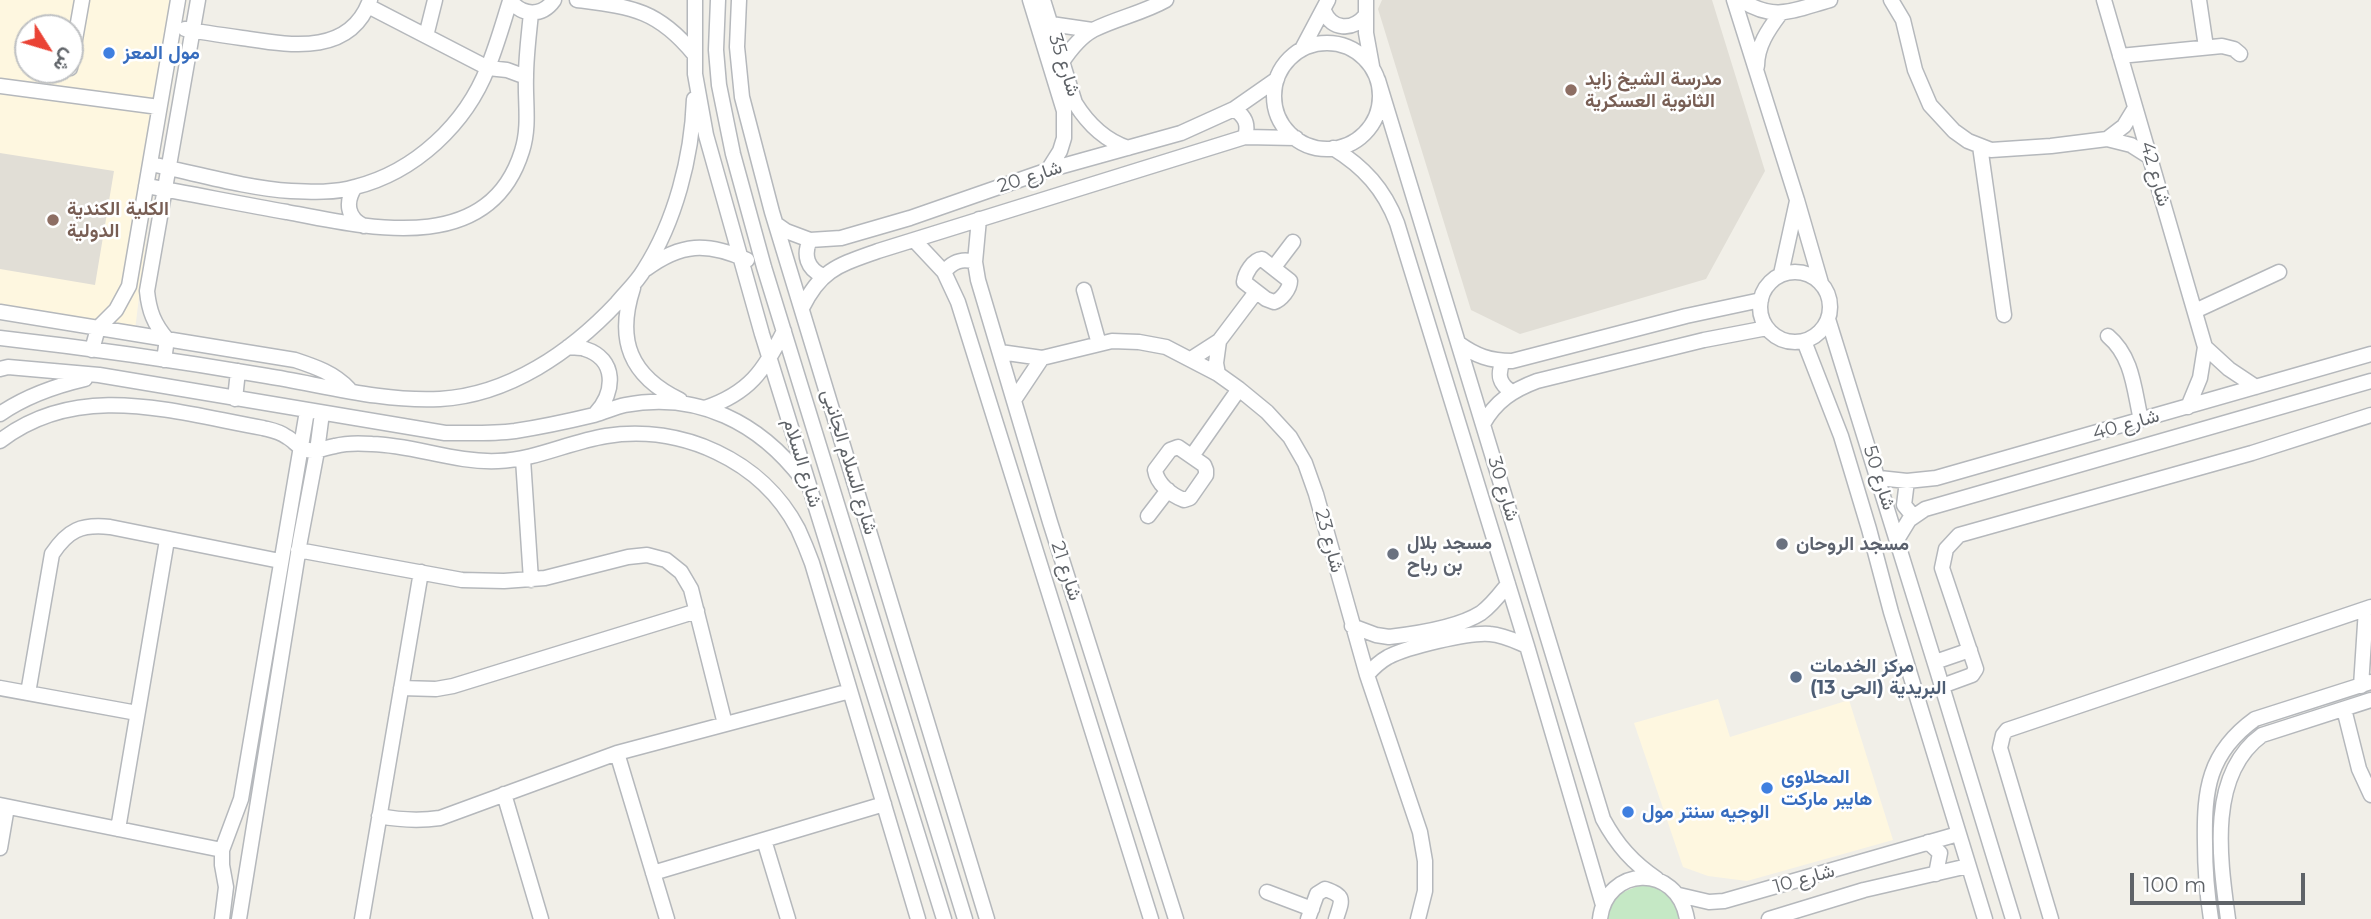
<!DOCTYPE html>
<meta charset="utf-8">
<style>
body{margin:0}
#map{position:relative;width:2371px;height:919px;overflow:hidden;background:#f1efe8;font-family:Montserrat,Vazirmatn,sans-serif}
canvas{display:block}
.north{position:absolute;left:14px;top:14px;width:70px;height:70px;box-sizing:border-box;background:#fff;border:2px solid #bfc1c3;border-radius:50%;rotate:127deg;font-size:19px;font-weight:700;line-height:28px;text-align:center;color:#5f6368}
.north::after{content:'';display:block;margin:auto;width:24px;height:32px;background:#ea4335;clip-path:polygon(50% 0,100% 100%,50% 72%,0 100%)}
.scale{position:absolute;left:2130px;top:873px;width:175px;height:32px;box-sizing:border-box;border:4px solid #5f6368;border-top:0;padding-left:9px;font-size:21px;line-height:24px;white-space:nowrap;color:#5f6368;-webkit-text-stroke:5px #fff;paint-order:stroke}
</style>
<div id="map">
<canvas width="2371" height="919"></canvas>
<div class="north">ش</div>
<div class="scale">100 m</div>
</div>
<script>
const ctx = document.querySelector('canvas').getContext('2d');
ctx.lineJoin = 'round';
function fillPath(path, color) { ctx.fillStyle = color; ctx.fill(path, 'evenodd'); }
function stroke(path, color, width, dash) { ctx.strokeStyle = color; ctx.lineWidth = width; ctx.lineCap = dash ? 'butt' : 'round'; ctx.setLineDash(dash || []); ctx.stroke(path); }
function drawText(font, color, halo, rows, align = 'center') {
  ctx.font = font + ' Montserrat,Vazirmatn,sans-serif'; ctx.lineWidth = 5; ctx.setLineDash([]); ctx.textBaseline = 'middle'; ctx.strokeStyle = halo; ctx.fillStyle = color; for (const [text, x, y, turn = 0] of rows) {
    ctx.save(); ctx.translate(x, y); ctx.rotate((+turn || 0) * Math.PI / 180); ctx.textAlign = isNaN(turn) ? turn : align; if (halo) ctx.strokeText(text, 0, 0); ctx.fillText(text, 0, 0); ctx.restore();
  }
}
fillPath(new Path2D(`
 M0 0H187L147 232 135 330 0 313ZM28 28H70V70H28Z
 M1718 699 1730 737 1849 700 1893 840 1747 881 1708 876 1683 867 1634 723Z`), '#fef7e0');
fillPath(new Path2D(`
 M1382 0H1712L1765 171 1706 279 1520 334 1471 310 1378 9Z
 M0 153 114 171 95 285 0 269Z`), '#e1ded6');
fillPath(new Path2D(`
 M1644 885C1664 888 1677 899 1679 919H1608C1609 897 1625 889 1644 885Z`), '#c5e8c5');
const street = new Path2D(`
 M510 0C522 16 542 17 554 0
 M577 0C631 7 657 9 694 54
 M695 0V74L706 135 762 334 944 919
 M718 0 716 50 719 85 733 154 764 267 965 919
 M739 0 737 47 742 97 772 212 987 919
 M1030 0 1064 111V138L1060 151 1048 170
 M1043 0 1075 103C1088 124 1104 140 1128 148
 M1366 0V33L1372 66
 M1734 0 1797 200 1821 283
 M1741 0C1775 22 1794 10 1830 0
 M1891 0 1903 20 1915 70 1930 105 1954 131 1968 141 1991 150 2051 146 2107 139 2131 145 2150 157
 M2104 0 2205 347 2200 378 2188 407
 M2199 0 2206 47
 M368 6 488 68 507 70 526 77
 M1324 11C1332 30 1352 31 1365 16
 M1051 24 1092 30
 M185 29C206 33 228 36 249 39 294 46 351 54 370 0
 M426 36 435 0
 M1274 96a53 53 0 1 1 106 0a53 53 0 1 1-106 0Z
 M1302 49 1328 0
 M2120 56 2222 46 2234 49 2240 54
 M1062 62C1070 50 1080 37 1093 30 1117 18 1143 13 1166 0
 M1757 66C1757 46 1768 30 1780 14
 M70 68 82 0
 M1378 80 1603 819C1617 845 1633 863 1657 879
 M0 86 159 107
 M1234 109C1245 116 1249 124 1245 137
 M2107 139 2124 126 2135 108
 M1980 146 2004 315
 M1333 148C1364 167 1384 189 1397 223L1527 646 1603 905
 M150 164C195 173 245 188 291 191 312 192 335 193 355 187 415 172 466 124 488 67 497 45 503 23 510 1
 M146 186C193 194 240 204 287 212 369 228 489 257 522 151 530 126 525 102 526 77 526 56 529 34 531 13
 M355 187C345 202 347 218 364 226
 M979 219 975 262 978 280 1050 522 1176 919
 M776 224 786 231 810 240 841 238 910 218 1048 170 1181 133 1234 109 1277 79
 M810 240C803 255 807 269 823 276
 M914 240 944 272 958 302 1151 919
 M1262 259 1290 281C1290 289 1281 300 1274 302L1266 299 1244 282C1245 273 1253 260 1262 259Z
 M1274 267 1293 242
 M646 269C681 243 707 242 747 260
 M944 272C953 261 962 258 975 262
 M1760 307a35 35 0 1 1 70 0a35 35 0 1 1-70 0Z
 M1781 274 1797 201
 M633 288C616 340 630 376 680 400
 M1084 290 1099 344
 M802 308C821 269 839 265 878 251L1245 137 1296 138
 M2195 311 2279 272
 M0 312 295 360C316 367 334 373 349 389
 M1828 319C1891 518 1952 719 2013 919
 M2108 336C2133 357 2134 390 2141 420
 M0 338C89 348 179 361 267 376 323 385 382 402 440 399 509 395 571 352 617 303 626 292 637 282 644 270 675 222 692 157 694 99
 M1804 341 1841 436 1869 529 1891 612 1985 919
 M1458 343C1476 356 1490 361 1512 361L1686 316 1761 300
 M568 347C573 348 580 347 585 349 617 359 615 392 596 413
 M2205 347 2229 369 2256 387
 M92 350 98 328 116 310 129 286 178 0
 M1000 352 1042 358 1112 341 1139 342 1166 347 1218 374 1239 389 1267 412 1290 437 1305 463 1316 494 1367 675 1420 832 1425 861V891L1418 919
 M1191 359 1219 341 1256 292
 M164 360 167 339C154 324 149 311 147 291L198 0
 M1503 361C1497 375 1499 384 1512 392
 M0 369 8 367 99 375 445 433C468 433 492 434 515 431 541 427 569 421 594 415 605 412 615 407 625 405 698 391 760 423 803 480
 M1218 374 1216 363 1219 341
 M235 399 238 371
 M1014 400 1042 358
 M705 408C749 393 764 371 784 331
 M0 414C26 396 55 386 85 379
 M1483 424C1496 401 1513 390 1537 381L1704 340 1767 328
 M0 441C79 380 173 412 263 428 271 430 279 431 287 437 293 440 298 447 304 449 316 453 323 448 335 446 346 443 360 443 372 444 414 445 455 463 498 461 535 460 569 442 606 436 681 424 762 460 798 529 803 540 808 552 812 563L918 919
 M1178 447 1204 465 1206 470V475L1190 498 1184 500C1171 495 1157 484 1155 470L1170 450Z
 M1192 456 1239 389
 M523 459 531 580
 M1879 478 1907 481 1936 478 2371 354
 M1907 481 1904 505 1913 516
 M1148 516 1168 490
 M1898 538 1909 520 1925 509 2371 381
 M298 550 462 580 504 581 545 578 628 557 647 555 666 560 681 572 691 589 725 724
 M1352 626 1376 635 1389 637C1415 634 1459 627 1481 613 1492 605 1500 594 1508 584
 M1935 662 1970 650
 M1367 675C1373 668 1379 662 1388 657 1407 647 1469 632 1490 634 1504 635 1515 641 1527 646
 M1942 686 1972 675 1976 669 1942 568 1946 549 1959 535 2252 453 2371 415
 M2361 686 2366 609
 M0 688 137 713
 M401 688 436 689 453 686 697 611
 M28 693 52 554C68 530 81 524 110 527L280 561
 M2344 709 2359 769 2371 795
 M617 753 667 919
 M504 794 541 919
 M0 805 222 850
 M379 816C400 820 419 821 440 818L617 753 850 691
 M118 829 167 540
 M764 840 788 919
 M1928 842 1940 853 1936 874
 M0 848 7 807
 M653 873 884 804
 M1267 892 1312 909
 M1679 895 1709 902 1724 901 1958 834
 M222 919 226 887 222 865V850L241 799 307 411
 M239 919 300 541 317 451 322 413
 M362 919 421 572
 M1308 919 1317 894 1325 889C1346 896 1342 900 1336 919
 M1600 919C1606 866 1677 862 1687 919
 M1769 919 1864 890 1968 866
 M2051 919 2000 748 2003 735 2007 730 2371 607
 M2211 919C2207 894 2205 869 2205 843 2204 790 2208 753 2255 719L2371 682
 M2228 919C2220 860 2207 775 2262 735L2371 700`);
stroke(street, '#b5b8bc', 17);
stroke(street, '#fff', 14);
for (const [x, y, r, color] of [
 [109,53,7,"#3f7fe0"],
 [1571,90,7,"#8d6e63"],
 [53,220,7,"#8d6e63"],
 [1782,544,7,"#6b7280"],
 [1393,554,7,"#6b7280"],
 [1796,677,7,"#5c6f8a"],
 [1767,788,7,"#3f7fe0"],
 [1628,812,7,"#3f7fe0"]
]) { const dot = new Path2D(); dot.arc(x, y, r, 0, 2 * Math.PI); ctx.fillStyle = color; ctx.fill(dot); stroke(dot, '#fff', 2.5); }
drawText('bold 19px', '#366cbe', '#fff', [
 ["مول المعز",123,53],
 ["المحلاوى",1781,777],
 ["هايبر ماركت",1781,799],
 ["الوجيه سنتر مول",1642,812]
], 'left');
drawText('19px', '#5f6368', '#fff', [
 ["شارع 35",1064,65,72],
 ["شارع 42",2155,174,74],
 ["شارع 20",1030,177,-18],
 ["شارع 40",2126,425,-16],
 ["شارع السلام الجانبى",849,462,73],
 ["شارع السلام",802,463,73],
 ["شارع 50",1879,478,72],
 ["شارع 30",1503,489,73],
 ["شارع 23",1329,541,75],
 ["شارع 21",1066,571,72],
 ["شارع 10",1804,879,-16]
]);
drawText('bold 19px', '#785e54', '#fff', [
 ["مدرسة الشيخ زايد",1585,79],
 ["الثانوية العسكرية",1585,101],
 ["الكلية الكندية",67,209],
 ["الدولية",67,231]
], 'left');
drawText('bold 19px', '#5b616d', '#fff', [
 ["مسجد بلال",1407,543],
 ["بن رباح",1407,565],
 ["مسجد الروحان",1796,544]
], 'left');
drawText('bold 19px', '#4e5e75', '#fff', [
 ["مركز الخدمات",1810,666],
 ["البريدية (الحى 13)",1810,688]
], 'left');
</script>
